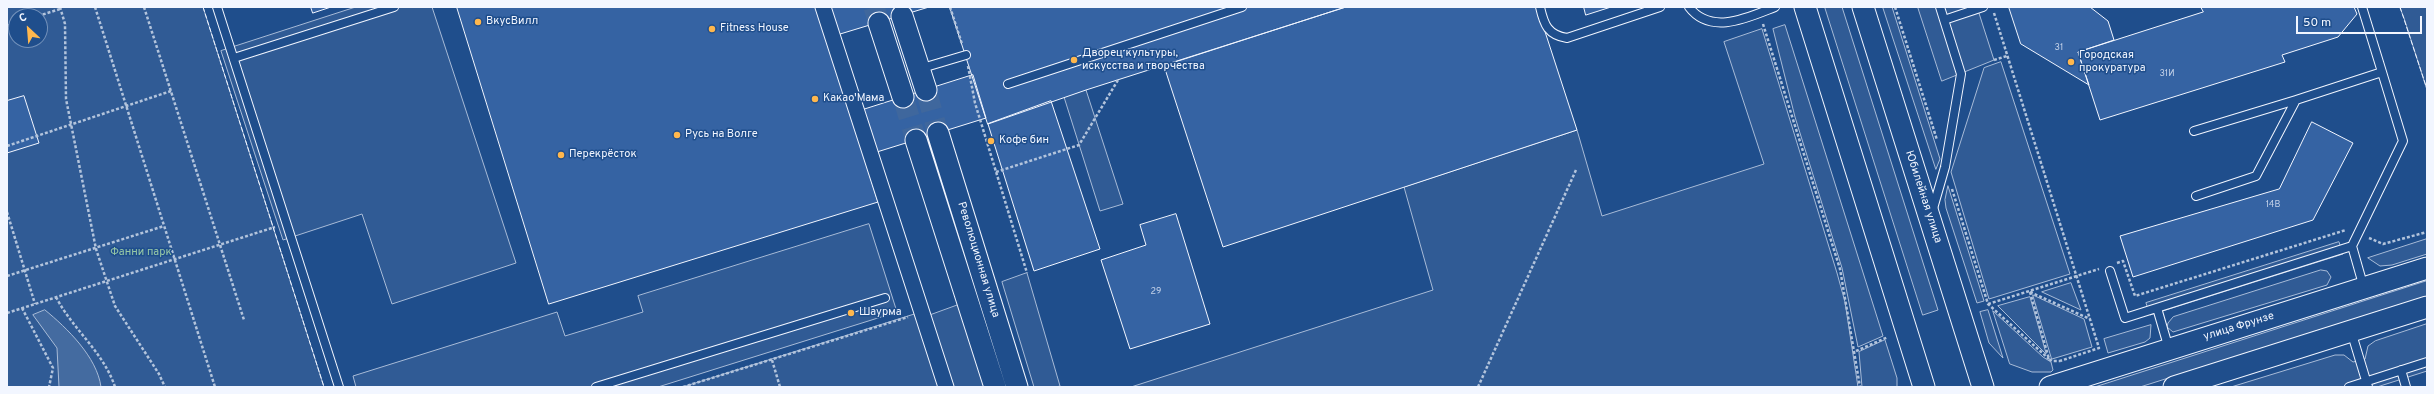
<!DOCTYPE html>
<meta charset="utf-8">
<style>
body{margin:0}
#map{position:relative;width:2434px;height:394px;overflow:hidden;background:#1f4e8c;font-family:Overpass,sans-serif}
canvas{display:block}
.frame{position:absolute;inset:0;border:8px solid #f2f6ff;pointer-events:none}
.north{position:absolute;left:8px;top:8px;width:40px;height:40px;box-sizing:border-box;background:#1f4e8c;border:1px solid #7391ba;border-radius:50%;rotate:334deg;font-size:11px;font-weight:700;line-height:16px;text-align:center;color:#f2f6ff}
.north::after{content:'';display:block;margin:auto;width:14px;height:18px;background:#ffb74d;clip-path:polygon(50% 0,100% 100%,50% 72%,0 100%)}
.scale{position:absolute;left:2296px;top:16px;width:126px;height:18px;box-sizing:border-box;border:2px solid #f2f6ff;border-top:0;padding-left:5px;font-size:12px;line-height:14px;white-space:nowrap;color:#f2f6ff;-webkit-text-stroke:3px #1f4e8c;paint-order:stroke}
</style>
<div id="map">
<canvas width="2434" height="394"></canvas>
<div class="frame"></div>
<div class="north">С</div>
<div class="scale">50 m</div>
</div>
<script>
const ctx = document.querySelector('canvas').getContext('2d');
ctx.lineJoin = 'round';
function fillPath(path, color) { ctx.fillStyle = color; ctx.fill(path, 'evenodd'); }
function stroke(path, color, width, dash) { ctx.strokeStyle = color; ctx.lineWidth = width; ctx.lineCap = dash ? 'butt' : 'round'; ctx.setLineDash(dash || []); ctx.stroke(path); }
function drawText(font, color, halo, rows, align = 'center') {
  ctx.font = font + ' Overpass,sans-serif'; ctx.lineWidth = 3; ctx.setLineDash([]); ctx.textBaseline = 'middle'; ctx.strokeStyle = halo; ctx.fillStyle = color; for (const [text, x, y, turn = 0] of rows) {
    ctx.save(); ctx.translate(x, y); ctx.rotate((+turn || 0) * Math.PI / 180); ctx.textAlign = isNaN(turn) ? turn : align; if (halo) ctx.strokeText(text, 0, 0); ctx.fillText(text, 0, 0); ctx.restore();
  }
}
const built = new Path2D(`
 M7 7H203L324 387H7ZM16 16H40V40H16Z
 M356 7H432L516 263 392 304 362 214 283 240 221 51Z
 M1825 7H1842L1938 310 1923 315Z
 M1883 7H1892L1940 159 1936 169Z
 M1918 7H1977L1994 60 1942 81Z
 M2400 7H2427V90L2404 18Z
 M1785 25 1883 336 1858 347 1842 268 1795 117 1773 29Z
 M1762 29 1837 273 1845 302 1858 387H1131L1433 290 1404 187 1577 130 1602 216 1764 164 1724 42Z
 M2001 62 2070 274 1989 299 1951 172 1984 68Z
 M1086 90 1123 204 1100 211 1064 97Z
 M1948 186 1984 301 1977 303 1946 208 1945 200Z
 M869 224 897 312 658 387H356L353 376 557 312 565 336 643 312 638 296Z
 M2427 239V254L2392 265 2380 266 2368 258Z
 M2339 242 2343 254 2150 315 2146 303Z
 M2321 270 2327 271 2331 277 2327 285 2173 332 2167 327 2168 323 2173 317Z
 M1027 273 1060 386 1056 387H1034L1002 282Z
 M2427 281V296L2140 387H2095Z
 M2071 283 2081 310 2042 292Z
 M2033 295 2084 319 2092 347 2052 359Z
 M2030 297 2046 353V354L1998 306Z
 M961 304 987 387H951L928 316Z
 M1988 310 2003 358 1989 343 1980 312Z
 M1993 311 2043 357 2051 362 2053 370 2051 372H2032L2010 364Z
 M922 312 946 387H683Z
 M2427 324V371L2377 387H2231L2335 355H2344L2353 362 2365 359 2368 346 2375 341Z
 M2151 325 2150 338 2145 342 2108 353 2104 339Z
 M1885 340 1897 378V387H1862L1859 352Z`);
fillPath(built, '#305b95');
stroke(built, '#a8bbd7', 1);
const water = new Path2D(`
 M45 310C67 328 97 357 101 387H59L57 348 33 315Z`);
fillPath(water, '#446ba0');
stroke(water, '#a8bbd7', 1);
const building = new Path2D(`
 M311 7H331L313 13Z
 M457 7H817L878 202 549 304Z
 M817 7H929L827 38Z
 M950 7H1346L1086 90 988 124Z
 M1346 7H1537L1577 130 1223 247 1164 66Z
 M1584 7H1611L1586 15Z
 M2009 7H2090L2108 21 2114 40 2078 52 2089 85 2021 44Z
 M2201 7H2354L2357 14 2338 37 2282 55 2285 62 2100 120 2078 52 2203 12Z
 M973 75 986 118 864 156 850 114Z
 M24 96 39 143 7 153V101Z
 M1051 101 1100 249 1034 271 988 124Z
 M2312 122 2353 143 2313 220 2133 277 2120 236 2279 189Z
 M1176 214 1210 324 1130 349 1101 260 1146 245 1140 225Z`);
fillPath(building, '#3563a3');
stroke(building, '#f2f6ff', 1);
stroke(new Path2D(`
 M874 7 879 23
 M926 90 938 133
 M903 97 916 140`), '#3f679d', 21, [21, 10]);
const lane = new Path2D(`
 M217 7 339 387
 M1540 7C1544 25 1548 35 1567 38L1660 7
 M1689 7C1711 36 1749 17 1775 7
 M2362 7 2382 72
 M1944 20 1983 7
 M234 58 394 7
 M919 69 966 55
 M1008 84 1242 7
 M2194 131 2296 100
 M2196 196 2256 176 2296 100 2382 72 2403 141 2352 246 2364 288
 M1932 212 1945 167 1961 74 1940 7
 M2110 271 2125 318 2352 246
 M2157 308 2169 349
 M2351 331 2368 387
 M2401 370 2406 387
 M596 387 885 298
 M2349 387 2427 362`);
const street = new Path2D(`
 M823 7 946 387`);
const secondary = new Path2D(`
 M1805 7 1924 387
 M1863 7 1983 387
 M902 16 926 90
 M879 23 903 97
 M938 133 1017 387
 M916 140 995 387
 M2050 387 2427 268
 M2174 387 2427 307`);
stroke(lane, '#f2f6ff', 10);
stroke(street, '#f2f6ff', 17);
stroke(secondary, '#f2f6ff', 23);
stroke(new Path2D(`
 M60 7 65 24 66 99 96 249 115 306 159 374 165 387
 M95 7 215 387
 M144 7 244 320
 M950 7 962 44
 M1895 7 1937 140
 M1994 13 2099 348 2060 361
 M38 16 60 9
 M1763 24 1840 269 1860 387
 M7 26 16 23
 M1994 60 2007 56
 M968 66 975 103 1027 273
 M7 146 171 91
 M996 172 1079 145 1118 80
 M1952 189 1988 304 2049 359
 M7 212 35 304
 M2369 238 2383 244 2427 232
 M2117 263 2123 261 2135 296 2346 230
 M7 276 164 226
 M2030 292 2049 359 2052 361H2060
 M2030 292 2090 319
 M56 297C73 330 103 351 115 387
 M1988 304 2099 269
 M22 308 53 368 49 387
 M7 313 275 227
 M1856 351 1888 337
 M772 360 780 387
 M683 387 908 317
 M1478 387 1576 170`), '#b3c4dc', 2.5, [3, 2]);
stroke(lane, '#1f4e8c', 8);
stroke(street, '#1f4e8c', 15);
stroke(secondary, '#1f4e8c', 21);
stroke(new Path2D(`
 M203 7 324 387
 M2400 7 2427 89`), '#f2f6ff', 1, [5, 2]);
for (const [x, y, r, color] of [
 [478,22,4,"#ffb74d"],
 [712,29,4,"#ffb74d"],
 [1074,60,4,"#ffb74d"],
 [2071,62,4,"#ffb74d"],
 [815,99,4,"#ffb74d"],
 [677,135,4,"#ffb74d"],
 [991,141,4,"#ffb74d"],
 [561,155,4,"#ffb74d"],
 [851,313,4,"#ffb74d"]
]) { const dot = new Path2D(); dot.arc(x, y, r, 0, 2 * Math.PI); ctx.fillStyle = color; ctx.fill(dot); stroke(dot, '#1f4e8c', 1.5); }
drawText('9px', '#c3d1e8', null, [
 ["31",2059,48],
 ["31И",2167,74],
 ["14В",2273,205],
 ["29",1156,292]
]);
drawText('11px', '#f2f6ff', '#1f4e8c', [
 ["ВкусВилл",486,22],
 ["Fitness House",720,29],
 ["Дворец культуры,",1082,54],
 ["искусства и творчества",1082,67],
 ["Городская",2079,56],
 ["прокуратура",2079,69],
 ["Какао'Мама",823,99],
 ["Русь на Волге",685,135],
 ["Кофе бин",999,141],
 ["Перекрёсток",569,155],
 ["Шаурма",859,313]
], 'left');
drawText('11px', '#f2f6ff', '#1f4e8c', [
 ["Юбилейная улица",1923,197,72],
 ["Революционная улица",978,260,73],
 ["улица Фрунзе",2239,327,-17]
]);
drawText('11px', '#97c8a6', '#1f4e8c', [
 ["Фанни парк",141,253]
]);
</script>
